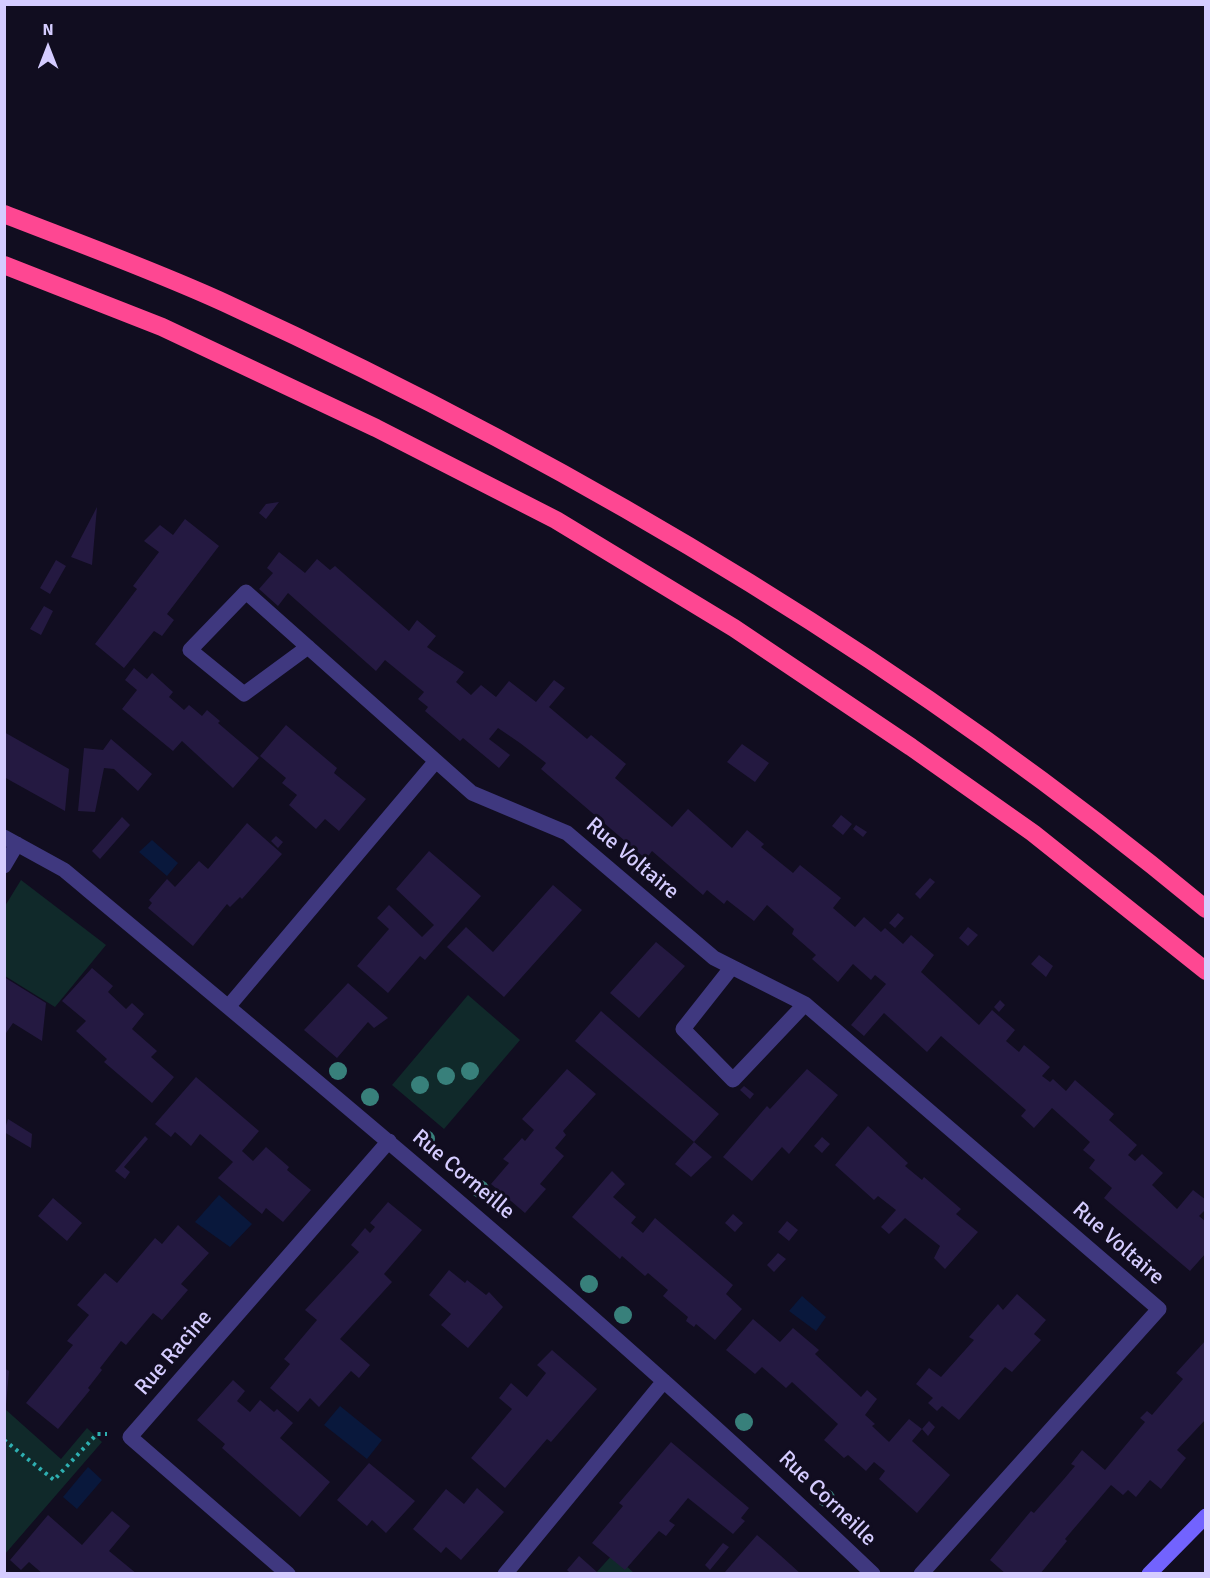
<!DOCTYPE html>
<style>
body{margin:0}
#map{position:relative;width:1210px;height:1578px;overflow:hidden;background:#110d20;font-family:Signika,sans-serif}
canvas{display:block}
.frame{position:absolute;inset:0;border:6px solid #d5ccff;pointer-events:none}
.north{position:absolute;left:18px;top:18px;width:60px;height:60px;-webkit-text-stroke:4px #110d20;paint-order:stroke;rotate:0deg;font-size:16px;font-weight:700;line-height:24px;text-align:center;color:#d5ccff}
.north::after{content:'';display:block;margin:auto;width:21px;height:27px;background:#d5ccff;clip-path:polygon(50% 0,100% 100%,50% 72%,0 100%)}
</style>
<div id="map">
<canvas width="1210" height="1578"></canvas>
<div class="frame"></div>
<div class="north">N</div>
</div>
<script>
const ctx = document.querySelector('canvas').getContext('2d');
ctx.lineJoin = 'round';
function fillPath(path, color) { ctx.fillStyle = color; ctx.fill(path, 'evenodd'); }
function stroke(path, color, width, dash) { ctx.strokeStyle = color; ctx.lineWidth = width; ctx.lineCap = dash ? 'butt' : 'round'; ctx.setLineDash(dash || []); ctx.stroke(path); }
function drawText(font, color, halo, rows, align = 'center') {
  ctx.font = font + ' Signika,sans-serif'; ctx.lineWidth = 6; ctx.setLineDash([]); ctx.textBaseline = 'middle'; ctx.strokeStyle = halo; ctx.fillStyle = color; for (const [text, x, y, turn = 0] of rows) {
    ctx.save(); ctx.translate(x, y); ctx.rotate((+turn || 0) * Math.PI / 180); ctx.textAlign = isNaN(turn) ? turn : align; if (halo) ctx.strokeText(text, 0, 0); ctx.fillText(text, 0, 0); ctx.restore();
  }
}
fillPath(new Path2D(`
 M21 880 106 945 55 1007 5 976V906Z
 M468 995 520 1040 444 1129 392 1085Z
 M5 1409 61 1459 87 1428 102 1442 5 1554Z
 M613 1554 634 1573 595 1574Z`), '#10292a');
fillPath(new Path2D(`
 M152 840 178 863 167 876 139 852Z
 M219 1195 252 1224 230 1247 195 1222Z
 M802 1296 826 1317 816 1331 789 1311Z
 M340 1406 382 1440 367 1459 324 1425Z
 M88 1467 102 1480 77 1509 63 1497Z`), '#09183c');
fillPath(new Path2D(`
 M279 502 266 519 259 513 266 504Z
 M97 507 92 565 71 557Z
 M185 519 219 546 167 614 174 620 162 636 154 631 124 668 95 644 137 589 133 586 159 552 144 541 160 525 173 535Z
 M279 552 305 573 317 559 330 570 335 566 409 631 417 620 436 636 427 647 464 672 456 682 471 695 481 685 496 697 509 681 536 702 554 680 565 688 549 707 587 739 591 735 626 764 615 778 672 827 688 809 732 848 747 830 764 844 761 847 793 873 800 865 841 898 833 908 855 927 864 917 881 932 885 928 903 944 911 935 934 955 921 972 979 1025 992 1010 1015 1030 1006 1041 1019 1052 1024 1045 1050 1067 1042 1076 1050 1082 1053 1079 1066 1091 1075 1080 1114 1114 1109 1120 1137 1145 1128 1155 1135 1161 1142 1154 1163 1173 1152 1185 1177 1209 1193 1190 1206 1200V1209L1199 1216 1206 1222V1253L1190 1271 1104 1198 1112 1188 1089 1168 1095 1160 1083 1150 1090 1142 1052 1108 1034 1128 1021 1116 1026 1110 941 1036 927 1052 884 1013 864 1036 851 1025 886 984 875 975 871 980 853 964 838 982 812 959 816 955 792 934 794 929 767 905 754 921 727 900 724 904 707 890 703 895 652 851 646 859 541 769 546 763 520 743 498 728 489 739 510 755 499 768 463 738 460 741 425 711 428 707 418 699 424 692 385 660 376 671 288 593 278 606 259 589 273 573 267 568Z
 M56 560 66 566 50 594 40 588Z
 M44 606 53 611 41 635 30 629Z
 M134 668 147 679 152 673 173 692 169 697 184 710 189 705 202 716 207 710 220 721 218 723 259 758 233 788 182 741 173 751 122 709 137 690 125 680Z
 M286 725 337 768 334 773 366 799 339 831 325 819 316 829 289 805 297 795 282 783 286 778 260 756Z
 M4 732 69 769 65 811 4 777Z
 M111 739 152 774 138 791 114 769 104 768 95 812 78 811 84 748 103 750Z
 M742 744 769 763 755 782 727 762Z
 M841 815 852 824 843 835 832 826Z
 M122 817 130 825 100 859 92 851Z
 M247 823 282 854 242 899 240 897 230 907 227 904 193 946 148 908 152 903 149 900 167 879 175 887 199 861 208 869Z
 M856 825 867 832 863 837 853 829Z
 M276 836 283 842 278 848 271 841Z
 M429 851 481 896 425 960 420 956 388 993 357 966 389 929 377 918 389 905 422 937 434 925 396 889Z
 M930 878 935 882 920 899 915 894Z
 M553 885 582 910 504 997 447 947 466 927 493 952Z
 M898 913 904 918 895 928 889 923Z
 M968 927 978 935 968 946 959 938Z
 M656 942 685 966 639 1018 610 993Z
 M1039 955 1053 966 1046 977 1031 964Z
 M92 968 113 986 108 992 126 1009 132 1003 144 1014 132 1029 157 1051 151 1057 174 1077 152 1103 104 1062 107 1059 76 1031 86 1021 62 1001Z
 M4 977 46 1003 42 1041 13 1023 4 1036Z
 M348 983 388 1018 374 1028 368 1022 337 1058 304 1030Z
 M1000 1000 1005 1005 999 1012 994 1007Z
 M601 1011 719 1114 694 1142 712 1157 691 1177 675 1164 694 1142 575 1041Z
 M567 1069 596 1094 563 1131 566 1135 555 1148 564 1156 540 1184 546 1189 525 1213 491 1184 509 1163 503 1159 522 1138 525 1141 534 1130 522 1119Z
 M807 1069 838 1095 789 1154 782 1147 752 1181 723 1157 767 1106 770 1109Z
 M196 1077 259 1131 242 1151 253 1161 266 1147 289 1167 287 1170 311 1190 283 1222 266 1208 262 1214 218 1178 233 1162 200 1134 191 1146 175 1132 171 1137 155 1124Z
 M744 1086 754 1094 750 1099 740 1090Z
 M8 1119 32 1134 31 1148 4 1132Z
 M868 1126 908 1163 905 1166 922 1180 924 1177 961 1209 956 1214 978 1232 945 1269 934 1258 940 1246 905 1218 889 1234 881 1227 896 1210 878 1196 874 1200 835 1165Z
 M145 1136 148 1139 124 1167 130 1172 125 1179 115 1171Z
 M822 1137 830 1144 822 1153 814 1146Z
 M612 1171 625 1184 613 1197 636 1217 631 1223 643 1233 655 1218 733 1285 726 1294 742 1309 715 1340 696 1324 694 1327 686 1321 688 1317 663 1296 668 1290 648 1273 645 1276 622 1256 620 1259 572 1217Z
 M53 1198 82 1223 67 1241 38 1216Z
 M388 1202 422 1230 384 1274 392 1282 340 1339 370 1365 359 1378 351 1371 319 1407 310 1398 298 1412 270 1388 290 1364 284 1359 317 1320 305 1310 359 1252 351 1245 365 1228 370 1233 375 1227 370 1223Z
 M733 1214 743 1223 735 1232 725 1223Z
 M787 1221 798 1230 789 1241 778 1232Z
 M178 1225 209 1253 181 1284 188 1290 162 1320 153 1313 126 1345 121 1341 100 1368 102 1370 88 1388 90 1390 58 1429 26 1403 73 1345 67 1341 89 1315 77 1305 105 1273 117 1283 155 1238 162 1244Z
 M778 1253 786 1259 774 1272 767 1265Z
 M449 1270 465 1283 467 1280 486 1295 489 1292 503 1307 468 1348 441 1325 451 1314 429 1295Z
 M1017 1294 1046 1320 1034 1334 1041 1340 1012 1372 1005 1367 959 1420 942 1406 937 1411 928 1403 933 1398 916 1384 929 1368 941 1377 974 1340 969 1337 998 1304 1003 1310Z
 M753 1319 780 1342 793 1328 819 1350 815 1354 861 1397 867 1390 877 1399 865 1415 875 1424 872 1426 889 1442 909 1419 922 1429 929 1421 935 1427 928 1436 922 1429 912 1441 950 1475 917 1513 879 1479 885 1471 874 1462 866 1471 848 1455 844 1458 824 1440 838 1424 792 1382 786 1388 762 1367 755 1374 726 1350Z
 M1206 1340V1419L1177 1450 1186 1458 1161 1489 1150 1480 1136 1497 1128 1490 1123 1495 1111 1485 1065 1539 1067 1541 1040 1574H1006L990 1560 1031 1511 1034 1513 1064 1479 1075 1466 1071 1464 1082 1450 1105 1470 1145 1422 1140 1418 1147 1411 1152 1415 1183 1379 1176 1373Z
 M552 1350 597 1389 551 1442 547 1439 505 1488 471 1458 512 1409 499 1398 511 1383 527 1397 546 1373 537 1365Z
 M4 1368 9 1371 6 1405H4Z
 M233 1380 245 1391 237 1401 250 1412 260 1400 274 1412 277 1409 293 1423 280 1438 330 1482 300 1517 222 1448 225 1444 197 1420Z
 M671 1442 749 1508 741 1518 745 1521 733 1534 688 1498 669 1521 675 1525 666 1536 659 1531 625 1570 592 1543 623 1506 619 1503Z
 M369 1463 415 1501 386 1533 372 1520 367 1526 337 1500Z
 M477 1488 504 1512 461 1560 446 1547 441 1553 413 1529 446 1489 464 1504Z
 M112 1511 130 1526 109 1551 137 1574H43L29 1562 21 1570 10 1560 48 1515 82 1545Z
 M757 1535 770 1546 801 1574 725 1572Z
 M723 1543 729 1547 710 1570 705 1565Z
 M579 1556 597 1572 595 1574H571L567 1570Z`), '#241941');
stroke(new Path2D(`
 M4 1440 54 1480 97 1434H107`), '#2eafb1', 4, [3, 4.5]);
stroke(new Path2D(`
 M308 647 244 694 190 650 246 592 472 793 567 833 714 958 805 1004 1159 1309 921 1574
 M4 837 64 870C339 1099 614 1327 873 1574
 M4 866 17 844
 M732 967 683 1029 733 1080 805 1004
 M228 1007 436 761
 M288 1574 130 1437 389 1141
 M505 1574 664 1381`), '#3f387f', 15);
stroke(new Path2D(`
 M1149 1574 1206 1516`), '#7263fe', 15);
stroke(new Path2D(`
 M4 214C78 243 153 270 225 303 575 464 909 663 1206 909
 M4 265 162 327 376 428 556 520 734 628 911 747 1033 833 1206 971`), '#fe4792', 18);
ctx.fillStyle = '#38807b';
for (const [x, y] of [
 [338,1071],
 [470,1071],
 [446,1076],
 [420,1085],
 [370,1097],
 [426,1139],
 [480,1189],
 [589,1284],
 [623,1315],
 [744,1422],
 [826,1498]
]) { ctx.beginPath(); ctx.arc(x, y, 9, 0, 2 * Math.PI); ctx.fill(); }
drawText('22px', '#d5ccff', '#110d20', [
 ["Rue Voltaire",632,859,40],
 ["Rue Corneille",463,1175,40],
 ["Rue Voltaire",1118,1244,41],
 ["Rue Racine",174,1353,-49],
 ["Rue Corneille",827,1499,44]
]);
</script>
